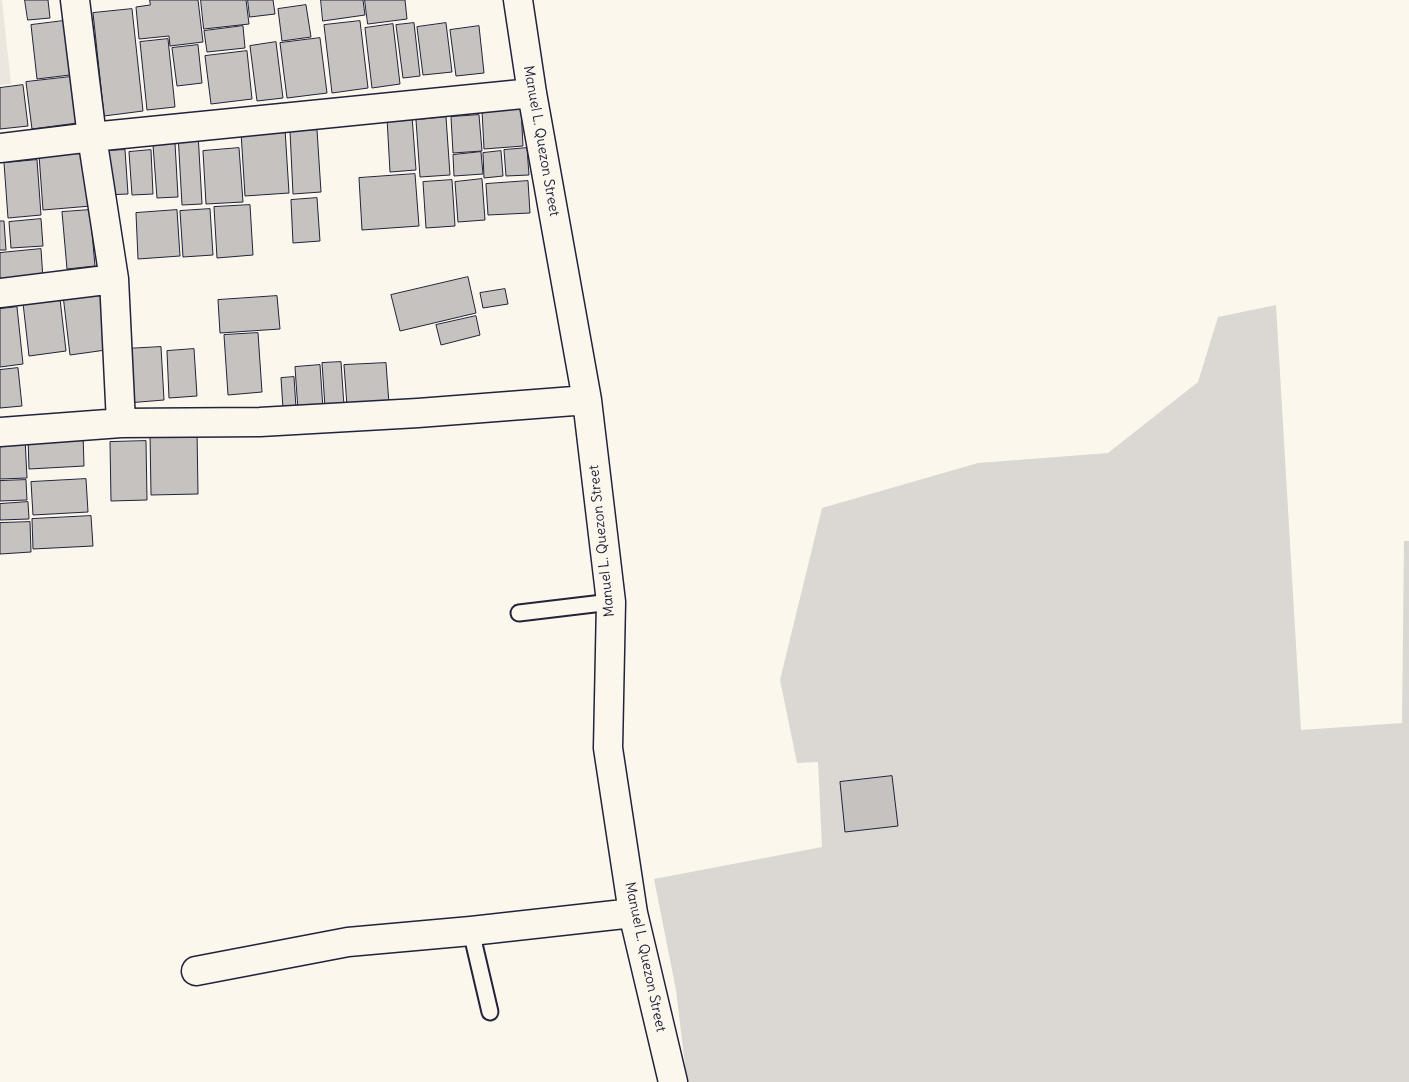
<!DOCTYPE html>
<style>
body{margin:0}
canvas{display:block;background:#fbf7ec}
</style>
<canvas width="1409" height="1082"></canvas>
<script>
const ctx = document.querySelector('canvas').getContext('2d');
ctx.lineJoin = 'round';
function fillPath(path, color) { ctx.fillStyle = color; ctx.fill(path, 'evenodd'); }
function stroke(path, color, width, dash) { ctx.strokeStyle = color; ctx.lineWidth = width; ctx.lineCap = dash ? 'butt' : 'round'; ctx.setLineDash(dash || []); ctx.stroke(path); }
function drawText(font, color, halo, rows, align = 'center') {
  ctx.font = font + ' Delius,sans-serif'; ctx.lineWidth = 4; ctx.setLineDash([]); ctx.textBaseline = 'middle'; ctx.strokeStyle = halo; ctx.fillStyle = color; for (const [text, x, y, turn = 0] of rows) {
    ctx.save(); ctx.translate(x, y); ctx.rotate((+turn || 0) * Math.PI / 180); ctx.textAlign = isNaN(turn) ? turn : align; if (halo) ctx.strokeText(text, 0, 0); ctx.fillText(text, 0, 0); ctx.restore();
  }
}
fillPath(new Path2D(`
 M0 0H2L11 84 0 85Z`), '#ebe7df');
fillPath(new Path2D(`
 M1276 305 1301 730 1402 723 1404 541H1409V1082H687L676 990 654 879 822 847 818 762 797 763 780 680 822 508 978 463 1108 453 1198 382 1218 317Z`), '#dbd8d3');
const building = new Path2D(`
 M25 0H48L50 18 28 20Z
 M150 0H198L203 42 170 46 169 36 139 39 136 7 150 5Z
 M201 0H246L249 24 204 29Z
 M248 0H273L275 14 250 17Z
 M321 0H363L365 15 323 21Z
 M365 0H405L407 19 368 24Z
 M306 5 311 37 282 41 278 9Z
 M132 9 143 111 104 116 93 13Z
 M71 20 78 74 37 79 31 25Z
 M360 21 368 88 332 93 324 25Z
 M414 23 420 76 403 78 396 25Z
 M446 23 452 72 423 75 417 27Z
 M393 24 400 84 372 88 365 28Z
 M243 26 245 48 207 52 204 31Z
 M479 26 484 73 456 76 450 30Z
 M320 38 327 93 287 98 280 43Z
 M168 39 175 107 147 110 140 42Z
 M276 42 283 98 257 101 250 46Z
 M198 45 202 83 177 86 172 48Z
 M247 51 252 99 211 104 205 56Z
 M79 76 85 122 32 129 26 82Z
 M23 85 28 126 0 129V88Z
 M521 107 523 146 484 149 482 110Z
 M479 115 482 151 453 153 451 117Z
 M412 116 416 170 390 172 387 118Z
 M446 117 450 175 420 177 416 120Z
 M285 129 289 193 245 196 241 132Z
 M317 130 321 192 293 194 290 131Z
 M198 133 202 204 182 205 178 134Z
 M175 143 178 197 157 198 153 145Z
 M239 148 243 202 206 204 203 151Z
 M527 148 529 175 506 176 504 150Z
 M125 150 128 194 105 195 103 151Z
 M151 150 153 194 132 195 129 152Z
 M87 151 91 206 43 210 39 155Z
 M501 151 503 176 484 178 483 153Z
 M481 152 483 174 454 176 453 155Z
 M37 160 41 215 8 218 4 163Z
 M415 174 419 226 362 230 359 178Z
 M482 179 485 220 458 222 455 182Z
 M452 180 455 226 426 228 423 182Z
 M528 181 530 213 488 215 486 184Z
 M317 198 320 241 293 243 291 200Z
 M250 205 253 255 217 258 214 207Z
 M210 209 213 255 183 257 180 211Z
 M90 210 95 266 67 269 62 212Z
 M177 210 180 256 138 259 136 213Z
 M41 219 43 246 11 248 9 222Z
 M0 221H4L6 250H0Z
 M41 249 43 279 0 282V253Z
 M468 277 476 313 400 331 391 295Z
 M112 288 113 349 70 355 63 295Z
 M505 289 508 304 483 308 480 293Z
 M277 296 280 329 220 333 218 300Z
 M60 299 66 351 29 356 23 303Z
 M17 307 23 364 0 367V309Z
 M476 316 480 335 441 345 436 325Z
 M258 333 262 392 228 395 224 335Z
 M161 347 164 400 127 403 124 349Z
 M194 349 197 396 169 398 167 351Z
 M341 362 344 406 325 407 322 363Z
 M386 363 389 404 347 406 344 365Z
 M320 365 323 409 298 410 295 367Z
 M18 368 22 406 0 408V370Z
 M294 377 296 408 283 409 281 378Z
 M197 430 198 494 151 495 150 432Z
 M83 434 84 466 29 469 28 437Z
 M25 438 27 478 0 479V439Z
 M146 441 147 500 111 501 110 442Z
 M86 479 88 512 33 515 31 482Z
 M26 480 27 500 0 501V481Z
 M28 502 29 519 0 520V504Z
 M91 516 93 546 33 549 32 519Z
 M30 522 31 552 0 554V523Z
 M892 776 898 826 845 832 840 782Z`);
fillPath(building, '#c6c2c0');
stroke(building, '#22223b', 1);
const service = new Path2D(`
 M519 613 611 602
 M471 931 490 1012`);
const minor = new Path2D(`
 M75 0 92 137 114 279 121 423
 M518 0 532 93 587 400 611 602 608 748 633 913 673 1082
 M0 148 92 137 532 93
 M0 293 114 279
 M0 432 121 423 260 422 418 413 587 400
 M196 971 348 942 471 931 633 913`);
stroke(service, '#22223b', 19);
stroke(minor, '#22223b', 31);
stroke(service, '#fbf7ec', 15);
stroke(minor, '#fbf7ec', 28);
drawText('14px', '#22223b', '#fbf7ec', [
 ["Manuel L. Quezon Street",541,141,80],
 ["Manuel L. Quezon Street",602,541,-96],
 ["Manuel L. Quezon Street",645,957,78]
]);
</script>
